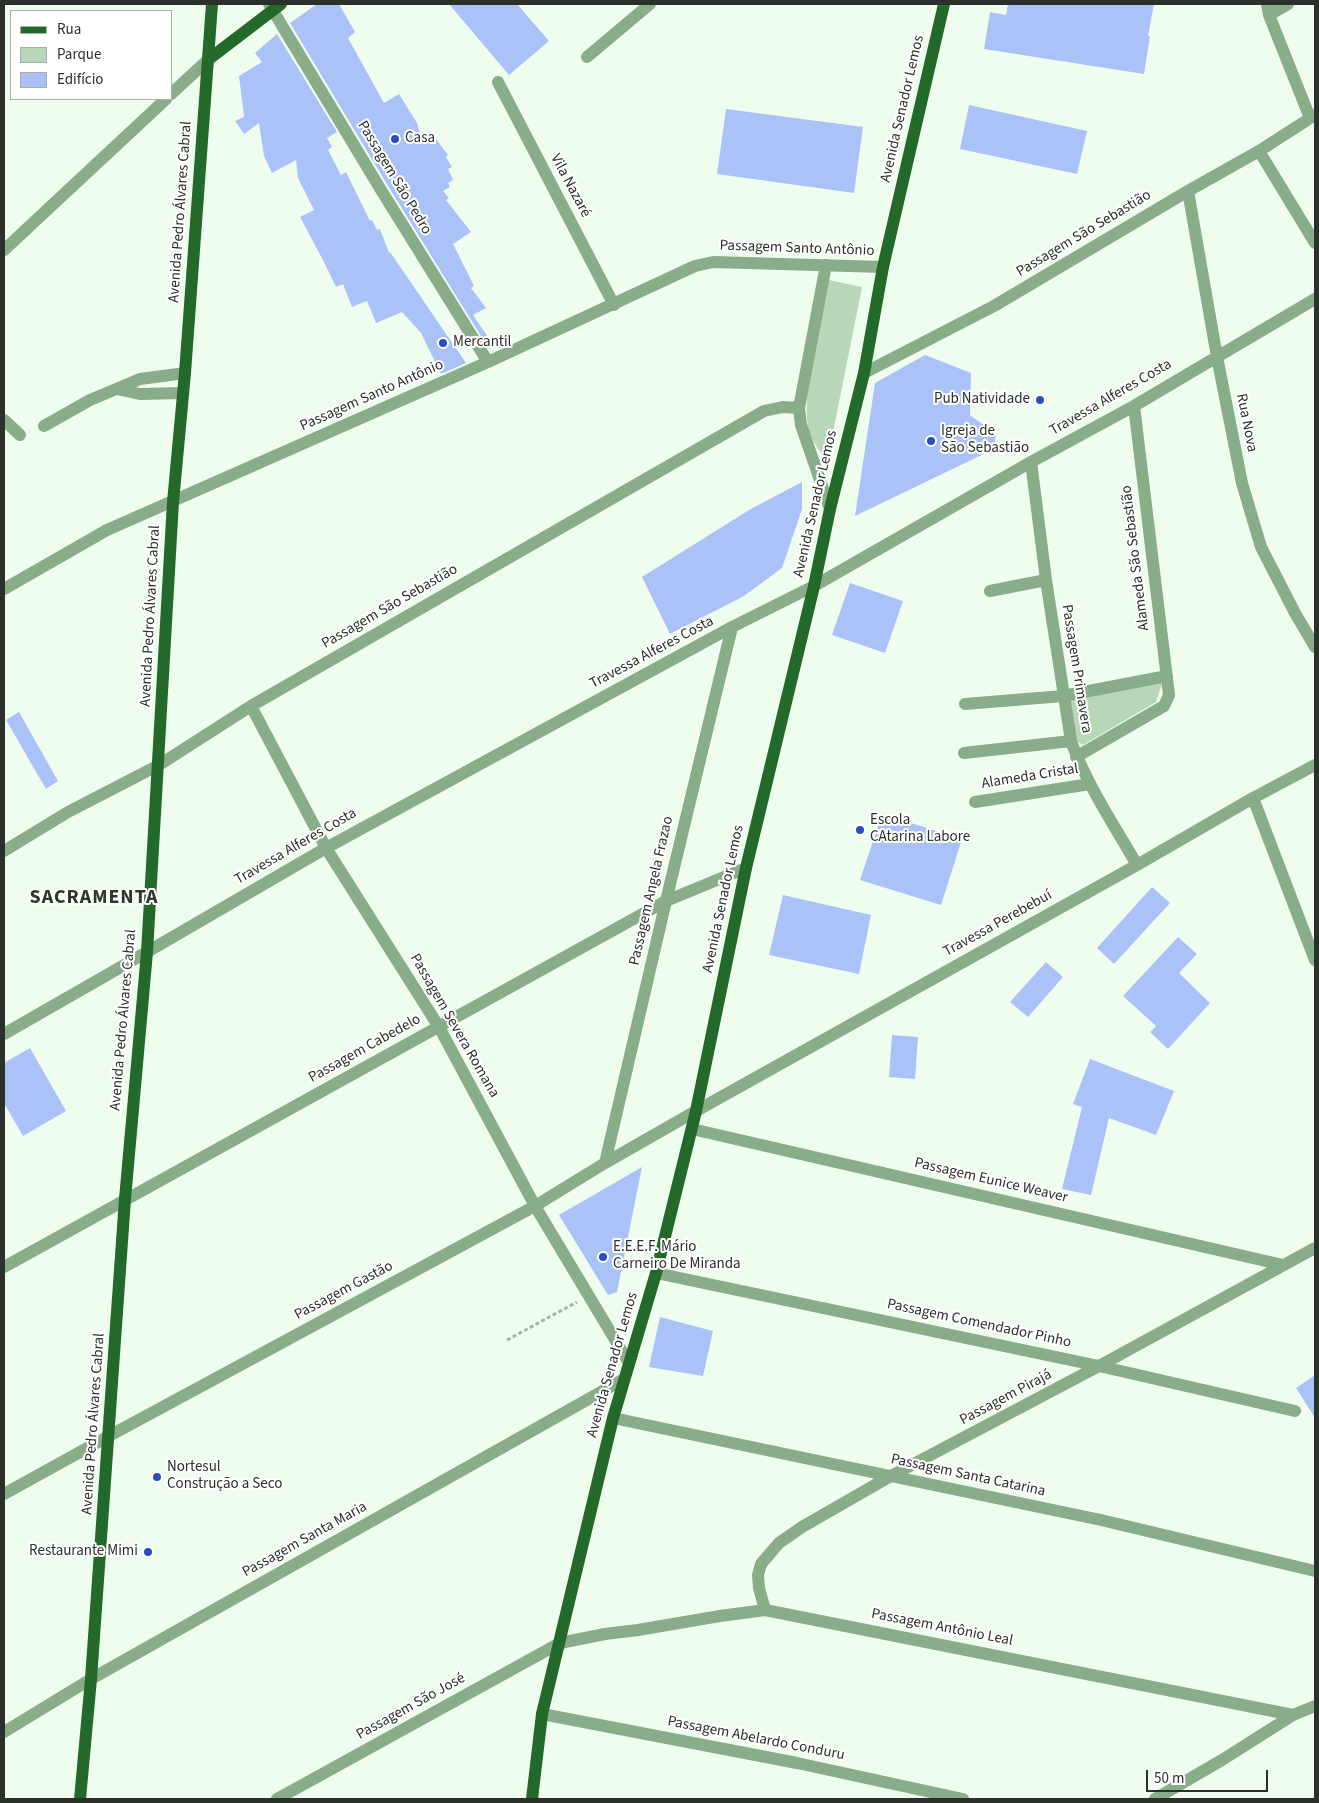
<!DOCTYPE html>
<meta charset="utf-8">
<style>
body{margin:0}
#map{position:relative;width:1319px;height:1803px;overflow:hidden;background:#effdef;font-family:"Source Sans 3",sans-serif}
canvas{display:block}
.frame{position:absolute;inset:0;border:5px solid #2b302b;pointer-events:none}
.legend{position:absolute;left:10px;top:10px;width:162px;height:90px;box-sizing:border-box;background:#fff;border:1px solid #aaacaa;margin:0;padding:6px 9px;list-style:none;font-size:15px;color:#2b302b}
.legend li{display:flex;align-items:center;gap:10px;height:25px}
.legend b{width:25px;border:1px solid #aaacaa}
.scale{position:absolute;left:1146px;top:1770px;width:122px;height:22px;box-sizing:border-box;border:2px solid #2b302b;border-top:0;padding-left:6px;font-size:15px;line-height:18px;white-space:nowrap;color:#2b302b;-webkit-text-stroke:4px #fff;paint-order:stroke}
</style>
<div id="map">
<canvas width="1319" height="1803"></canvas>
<div class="frame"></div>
<ul class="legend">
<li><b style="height:6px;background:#236a2a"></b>Rua</li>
<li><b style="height:14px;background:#b8d6b8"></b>Parque</li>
<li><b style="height:14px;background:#abc2f9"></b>Edifício</li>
</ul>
<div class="scale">50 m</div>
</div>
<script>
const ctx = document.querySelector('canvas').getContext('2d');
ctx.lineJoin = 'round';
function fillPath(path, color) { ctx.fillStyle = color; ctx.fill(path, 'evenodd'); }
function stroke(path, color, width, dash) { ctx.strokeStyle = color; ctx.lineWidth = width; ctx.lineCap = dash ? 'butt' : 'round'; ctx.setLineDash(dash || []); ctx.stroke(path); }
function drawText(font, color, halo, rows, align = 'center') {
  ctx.font = font + ' "Source Sans 3",sans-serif'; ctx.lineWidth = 4; ctx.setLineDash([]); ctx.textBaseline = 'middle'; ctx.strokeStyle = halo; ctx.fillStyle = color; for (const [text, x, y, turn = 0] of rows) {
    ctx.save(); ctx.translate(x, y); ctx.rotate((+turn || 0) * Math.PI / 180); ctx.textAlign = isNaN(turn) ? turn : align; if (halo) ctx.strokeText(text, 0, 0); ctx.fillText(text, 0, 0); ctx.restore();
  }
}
fillPath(new Path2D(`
 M829 280 862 287 827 462C822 453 812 442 809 432 800 396 821 319 829 280Z
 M1164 678 1156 702 1083 745 1076 741 1069 700Z`), '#b8d6b8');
fillPath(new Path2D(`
 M317 4H339L355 32 348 38 384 103 399 94 417 123 421 137 430 131 448 155 446 157 452 167 448 169 453 180 448 183 450 187 443 191 449 198 446 200 471 232 453 244 474 286 471 288 486 308 473 315 494 346 489 349 388 186 290 23Z
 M449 4H517L549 41 509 75Z
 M1008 4H1154L1148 36H1150L1144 74 984 49 990 12 1006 15Z
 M277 34 337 132 327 138 332 147 328 150 341 175 346 172 370 221 372 220 377 230 380 229 389 253 390 252 466 363 441 374 421 333 402 312 376 323 367 301 352 307 343 284 336 287 324 262 300 217 314 210 298 178 296 160 272 173 264 156 259 123 244 134 235 121 244 117 239 76 262 62 255 53Z
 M969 105 1087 131 1077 174 960 149Z
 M726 109 863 127 854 193 717 174Z
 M925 355 971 373 970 415 996 434 994 449 855 516 875 383Z
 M802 482V509L782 568 744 596 670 634 642 577 749 510Z
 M850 583 903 601 885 653 832 635Z
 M19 712 58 781 46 789 6 720Z
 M882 814 962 839 941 905 860 880Z
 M1152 887 1170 903 1114 964 1097 948Z
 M783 895 871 915 859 974 769 955Z
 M1178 937 1197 954 1179 973 1210 1003 1168 1049 1150 1032 1156 1026 1123 996Z
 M1046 962 1063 977 1028 1017 1010 1002Z
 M892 1035 918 1037 915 1079 889 1077Z
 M30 1048 66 1111 23 1136 4 1103V1063Z
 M1090 1059 1174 1091 1156 1135 1109 1118 1091 1195 1062 1189 1082 1107 1073 1104Z
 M642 1167 617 1292 608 1295 559 1215Z
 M660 1317 713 1331 703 1376 649 1367Z
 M1315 1375V1418L1296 1388Z`), '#abc2f9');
stroke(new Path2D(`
 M507 1340 577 1302`), '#a9b4a9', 3, [4, 2.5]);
stroke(new Path2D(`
 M269 4 381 190 488 362
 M1267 4 1269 15 1310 118
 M1269 15 1288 4
 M587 57 650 4
 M498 82 614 305
 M171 94 209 59
 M1259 151 1315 243
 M1188 191 1217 357 1242 483 1261 547 1295 613 1315 647
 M4 250 166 99
 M826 265 799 408 801 425 830 509
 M864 373 994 306 1188 191 1259 151 1315 115
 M117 389 140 394 183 393
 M4 420 20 435
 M44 426 90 400 140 379 185 373
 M1031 462 1046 580 1071 741C1087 785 1114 825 1137 865
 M4 589 107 530 488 362 695 266 713 262 883 267
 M990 591 1046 580
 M965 704 1063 696 1167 676
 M251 706 326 848 439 1027 535 1206 629 1363
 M964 753 1071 741
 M1076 757 1164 706 1169 695 1134 406
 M1253 798 1315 960
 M975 802 1090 784
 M4 851 68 812 159 765 251 706 764 411 783 407 799 408
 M4 1034 147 952 326 848 732 627 814 586 1031 462 1134 406 1315 299
 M692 1129 1283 1265
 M605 1163 666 901 732 627
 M4 1267 666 901 746 868
 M656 1273 1099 1366 1295 1411
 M613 1418 1101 1520 1315 1571
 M4 1494 109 1436 535 1206 605 1163 696 1111 1137 865 1253 798 1315 765
 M765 1610 759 1588 758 1575 761 1564 779 1543 802 1527 889 1477 1099 1366 1315 1248
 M542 1714 797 1763 963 1799
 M4 1732 91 1679 624 1379
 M277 1799 560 1643 605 1634 638 1630 720 1616 765 1610 1293 1715 1315 1706
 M1155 1799 1222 1760 1293 1715`), '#89ac89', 12);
stroke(new Path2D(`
 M209 59 281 4
 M80 1799 91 1679 125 1199 147 952 173 502 185 373 212 4
 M532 1799 542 1714 613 1418 656 1273 696 1111 746 868 814 586 830 509 864 373 883 267 944 4`), '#236a2a', 12);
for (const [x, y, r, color] of [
 [395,139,5,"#2a4cbc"],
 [443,343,5,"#2a4cbc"],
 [1040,400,5,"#2a4cbc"],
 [931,441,5,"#2a4cbc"],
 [860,830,5,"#2a4cbc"],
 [603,1257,5,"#2a4cbc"],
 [157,1477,5,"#2a4cbc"],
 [148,1552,5,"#2a4cbc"]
]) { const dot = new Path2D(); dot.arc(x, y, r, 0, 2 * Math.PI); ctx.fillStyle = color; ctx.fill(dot); stroke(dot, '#fff', 2); }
drawText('15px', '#2b302b', '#fff', [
 ["Avenida Senador Lemos",903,109,-77],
 ["Passagem São Pedro",394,178,59],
 ["Vila Nazaré",570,186,62],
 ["Avenida Pedro Álvares Cabral",181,212,-86],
 ["Passagem São Sebastião",1084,234,-31],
 ["Passagem Santo Antônio",797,249,2],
 ["Passagem Santo Antônio",372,396,-24],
 ["Travessa Alferes Costa",1111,398,-30],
 ["Rua Nova",1246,423,79],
 ["Avenida Senador Lemos",816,504,-77],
 ["Alameda São Sebastião",1136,558,-97],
 ["Passagem São Sebastião",390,607,-30],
 ["Avenida Pedro Álvares Cabral",151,616,-87],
 ["Travessa Alferes Costa",652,653,-28],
 ["Passagem Primavera",1076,669,81],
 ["Alameda Cristal",1030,777,-9],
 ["Travessa Alferes Costa",296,847,-30],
 ["Passagem Angela Frazao",652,891,-77],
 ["Avenida Senador Lemos",724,899,-78],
 ["Travessa Perebebuí",998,924,-29],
 ["Avenida Pedro Álvares Cabral",124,1020,-85],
 ["Passagem Severa Romana",454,1026,60],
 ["Passagem Cabedelo",365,1049,-29],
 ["Passagem Eunice Weaver",991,1181,13],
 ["Passagem Gastão",344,1291,-28],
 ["Passagem Comendador Pinho",979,1324,12],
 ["Avenida Senador Lemos",613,1365,-74],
 ["Passagem Pirajá",1006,1398,-28],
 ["Avenida Pedro Álvares Cabral",94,1424,-86],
 ["Passagem Santa Catarina",968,1476,12],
 ["Passagem Santa Maria",305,1540,-29],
 ["Passagem Antônio Leal",942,1628,11],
 ["Passagem São José",411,1707,-29],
 ["Passagem Abelardo Conduru",756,1739,11]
]);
drawText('15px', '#2b302b', '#fff', [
 ["Casa",405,139],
 ["Mercantil",453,343],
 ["Pub Natividade",1030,400,"right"],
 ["Igreja de",941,432],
 ["São Sebastião",941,449],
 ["Escola",870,821],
 ["CAtarina Labore",870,838],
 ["E.E.E.F. Mário",613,1248],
 ["Carneiro De Miranda",613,1265],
 ["Nortesul",167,1468],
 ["Construção a Seco",167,1485],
 ["Restaurante Mimi",138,1552,"right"]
], 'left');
ctx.letterSpacing = '1px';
drawText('bold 20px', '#2e392e', '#fff', [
 ["SACRAMENTA",94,899]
]);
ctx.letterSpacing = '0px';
</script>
